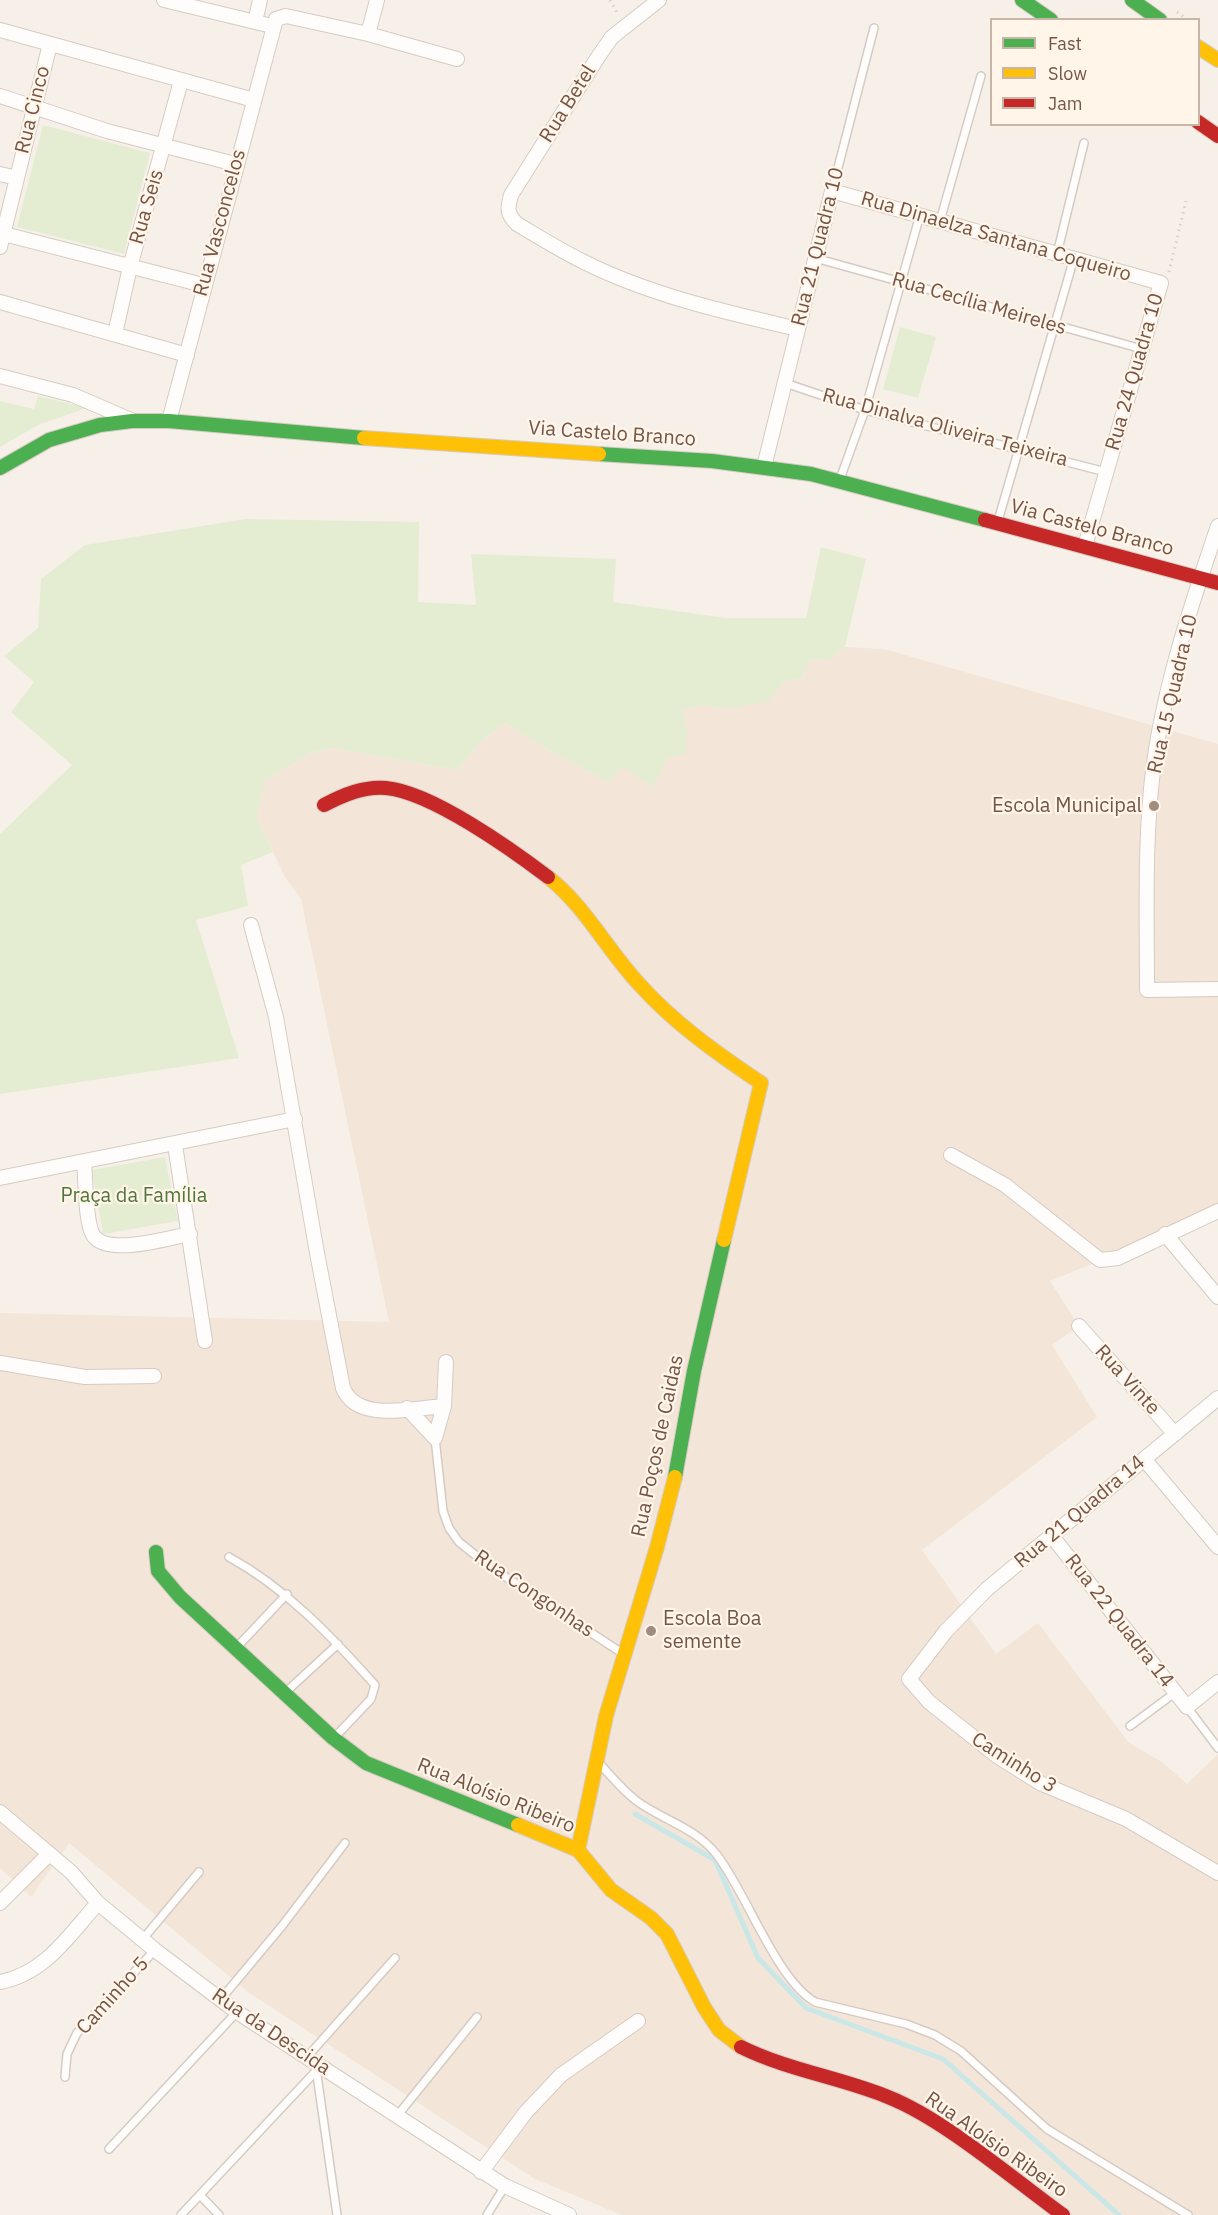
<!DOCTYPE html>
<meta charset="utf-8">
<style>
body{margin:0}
#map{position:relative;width:1218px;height:2215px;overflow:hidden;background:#f7f0e8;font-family:"IBM Plex Sans",sans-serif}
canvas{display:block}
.legend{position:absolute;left:990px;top:18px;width:210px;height:108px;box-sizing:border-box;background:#fff5e9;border:2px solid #c8b5a8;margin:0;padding:8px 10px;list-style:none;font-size:18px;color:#755547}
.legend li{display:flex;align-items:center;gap:12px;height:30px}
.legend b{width:30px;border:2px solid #c8b5a8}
</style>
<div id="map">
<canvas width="1218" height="2215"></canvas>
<ul class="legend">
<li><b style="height:8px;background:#4caf50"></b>Fast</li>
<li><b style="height:8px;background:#ffc107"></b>Slow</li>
<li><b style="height:8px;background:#c62828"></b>Jam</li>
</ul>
</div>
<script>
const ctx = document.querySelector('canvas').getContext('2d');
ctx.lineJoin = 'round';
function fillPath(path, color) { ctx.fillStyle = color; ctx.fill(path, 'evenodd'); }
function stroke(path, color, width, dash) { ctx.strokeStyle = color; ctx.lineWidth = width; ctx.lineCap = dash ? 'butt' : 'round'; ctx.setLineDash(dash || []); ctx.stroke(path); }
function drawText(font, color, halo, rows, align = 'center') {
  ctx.font = font + ' "IBM Plex Sans",sans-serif'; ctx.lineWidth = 4.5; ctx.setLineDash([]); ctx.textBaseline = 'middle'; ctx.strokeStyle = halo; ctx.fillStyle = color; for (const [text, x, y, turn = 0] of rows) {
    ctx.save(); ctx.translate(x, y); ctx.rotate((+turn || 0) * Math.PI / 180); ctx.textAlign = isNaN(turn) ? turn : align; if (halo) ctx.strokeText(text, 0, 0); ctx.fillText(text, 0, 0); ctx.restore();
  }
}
fillPath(new Path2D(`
 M845 647 884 649 1218 744V1209L1165 1234 1050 1281 1079 1326 1052 1345 1097 1417 922 1550 996 1654 1038 1623 1129 1743 1162 1762 1187 1784 1218 1754V2215H622L535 2179 248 1992 69 1843 31 1897 0 1868V1313L389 1322 301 899 285 877 257 818 264 781 313 752 332 748 457 770 480 742 505 723 553 753 609 782 620 766 668 757 687 733 682 709 702 705 723 709 739 706 782 683 802 678 811 659 829 660Z`), '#f3e5d8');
fillPath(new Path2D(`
 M43 125 150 153 124 254 17 227Z
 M900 327 936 337 918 398 883 389Z
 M38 396 87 408 38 425 0 447V401L34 409Z
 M245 519 419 522 418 602 476 605 471 554 616 559 613 602 726 618H806L821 547 866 559 845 647 829 660 811 659 802 678 782 683 768 702 723 709 702 705 683 709 687 733 685 754 668 757 653 787 621 766 609 782 553 753 505 723 480 742 457 770 332 748 313 752 264 781 257 818 273 852 241 865 248 906 196 920 239 1058 0 1094V834L72 765 11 712 34 682 4 656 38 628 41 579 85 545Z
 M165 1157 178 1221 103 1234 92 1170Z`), '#e4edd2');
stroke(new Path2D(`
 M635 1814 715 1860 758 1958 806 2008 943 2059 1119 2215`), '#cae7e7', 5);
const lane = new Path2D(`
 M832 191 874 28
 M940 221 981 76
 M1057 254 1084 143
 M815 258 1142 349
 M785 383 865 410 1106 472
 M840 479 865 410 920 215
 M998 521 1074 258
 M435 1438 443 1511 449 1528 459 1542 489 1566 622 1653
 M229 1557C287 1589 331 1636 375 1685L371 1699 335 1737
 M237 1647 287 1594
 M287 1691 338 1644
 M1187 1707 1218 1748
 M1130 1726 1176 1692
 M599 1763C612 1777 623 1791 638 1802 665 1821 696 1828 717 1855 747 1894 776 1979 815 2002L906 2024 935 2035 961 2051 1047 2129 1188 2215
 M142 1940 199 1872
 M221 1999 282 1926 345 1843
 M307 2057 395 1958
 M316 2068 337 2215
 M65 2077 67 2054 77 2033 155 1950
 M397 2116 477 2017
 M109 2149 237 2012
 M200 2195 219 2215
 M181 2215 316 2071
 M487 2215 505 2186`);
const street = new Path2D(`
 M164 0 272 26
 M659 0 612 37 598 57 511 195C507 209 507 214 517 224 539 237 560 250 582 261 649 295 725 312 798 329
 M255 22 260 0
 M0 30 254 100
 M368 34 377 0
 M0 96 107 131 235 164
 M0 174 17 178
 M0 233 203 285
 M0 247 50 44
 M0 302 187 355
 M115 334 130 267 181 81
 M0 376 73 395 131 420
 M169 421 276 19 286 16 368 34 457 59
 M764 467 832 191 1161 283 1085 546
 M1218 526C1192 602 1165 683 1154 763 1144 835 1147 917 1147 990L1218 989
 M251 925 276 1017 317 1253 343 1388C357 1423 413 1408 444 1406
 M175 1145 205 1341
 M951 1155 1005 1185 1100 1260 1118 1258 1218 1211
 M84 1163C86 1182 85 1216 92 1233 103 1258 168 1238 190 1234
 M0 1178 295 1119
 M1165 1234 1218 1297
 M1079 1326 1175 1434
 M0 1363 85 1377 154 1376
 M1218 1398 987 1589 946 1631 909 1679 929 1702 997 1756 1040 1783 1126 1819 1218 1873
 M407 1408 435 1438 444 1406 446 1362
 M1144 1459 1218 1547
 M1051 1535 1187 1707 1218 1682
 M0 1812 71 1872 98 1903 155 1950 237 2012 505 2186 569 2215
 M0 1903 48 1855
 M0 1982C45 1974 69 1935 98 1903
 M481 2172 526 2112 561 2075 638 2021`);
const fast = new Path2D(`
 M1022 0 1051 20
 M1132 0 1160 20
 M599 454 712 461 811 474 985 520
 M0 468 49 440 100 425 132 421H169L364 438
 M675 1477 694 1371 724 1240
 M156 1552 158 1571 180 1597 333 1738 366 1763 518 1825`);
const slow = new Path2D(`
 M1198 47 1218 60
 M364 438 599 454
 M548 877C586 907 607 950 640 985 675 1024 718 1054 761 1083L724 1240
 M518 1825 578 1850 611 1890 651 1918 667 1934 704 2007 719 2030 741 2047
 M578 1850 606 1716 657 1547 675 1477`);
const jam = new Path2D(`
 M1198 122 1218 136
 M985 520 1218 583
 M324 805C343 795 364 786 386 788 431 792 511 849 548 877
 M741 2047C790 2071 839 2077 888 2097 944 2119 1013 2179 1063 2215`);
stroke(lane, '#d5cbc5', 10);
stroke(street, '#d5cbc5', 16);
stroke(fast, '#d6cbc4', 16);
stroke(slow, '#d6cbc4', 16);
stroke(jam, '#d6cbc4', 16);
stroke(new Path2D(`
 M610 0 618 14
 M1177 12 1188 20
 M1169 272 1186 201`), '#d9d0cb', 3, [1.5, 4.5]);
stroke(lane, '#fefdfc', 7);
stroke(street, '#fefdfc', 14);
stroke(fast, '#4caf50', 14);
stroke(slow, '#ffc107', 14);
stroke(jam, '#c62828', 14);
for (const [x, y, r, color] of [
 [1154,806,6,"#a28b7f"],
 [651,1631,6,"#a28b7f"]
]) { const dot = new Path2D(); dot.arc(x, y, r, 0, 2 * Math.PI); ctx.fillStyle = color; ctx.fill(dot); stroke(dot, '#fff5e9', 2); }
drawText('20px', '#755547', '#fff5e9', [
 ["Rua Betel",568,104,-58],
 ["Rua Cinco",33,110,-76],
 ["Rua Seis",147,207,-74],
 ["Rua Vasconcelos",220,223,-75],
 ["Rua Dinaelza Santana Coqueiro",996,237,16],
 ["Rua 21 Quadra 10",818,247,-76],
 ["Rua Cecília Meireles",979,304,16],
 ["Rua 24 Quadra 10",1135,372,-74],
 ["Rua Dinalva Oliveira Teixeira",945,428,15],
 ["Via Castelo Branco",612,434,4],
 ["Via Castelo Branco",1092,528,15],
 ["Rua 15 Quadra 10",1173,694,-77],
 ["Rua Vinte",1127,1380,48],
 ["Rua Poços de Caidas",658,1446,-78],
 ["Rua 21 Quadra 14",1080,1512,-40],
 ["Rua Congonhas",534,1594,34],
 ["Rua 22 Quadra 14",1119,1621,52],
 ["Caminho 3",1014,1763,32],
 ["Rua Aloísio Ribeiro",496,1796,22],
 ["Caminho 5",113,1996,-48],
 ["Rua da Descida",271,2032,34],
 ["Rua Aloísio Ribeiro",996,2145,35]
]);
drawText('20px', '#755547', '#fff5e9', [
 ["Escola Municipal",1142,806],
 ["Escola Boa",663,1619,"left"],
 ["semente",663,1642,"left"]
], 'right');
drawText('20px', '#51763c', '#fff5e9', [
 ["Praça da Família",134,1196]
]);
</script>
